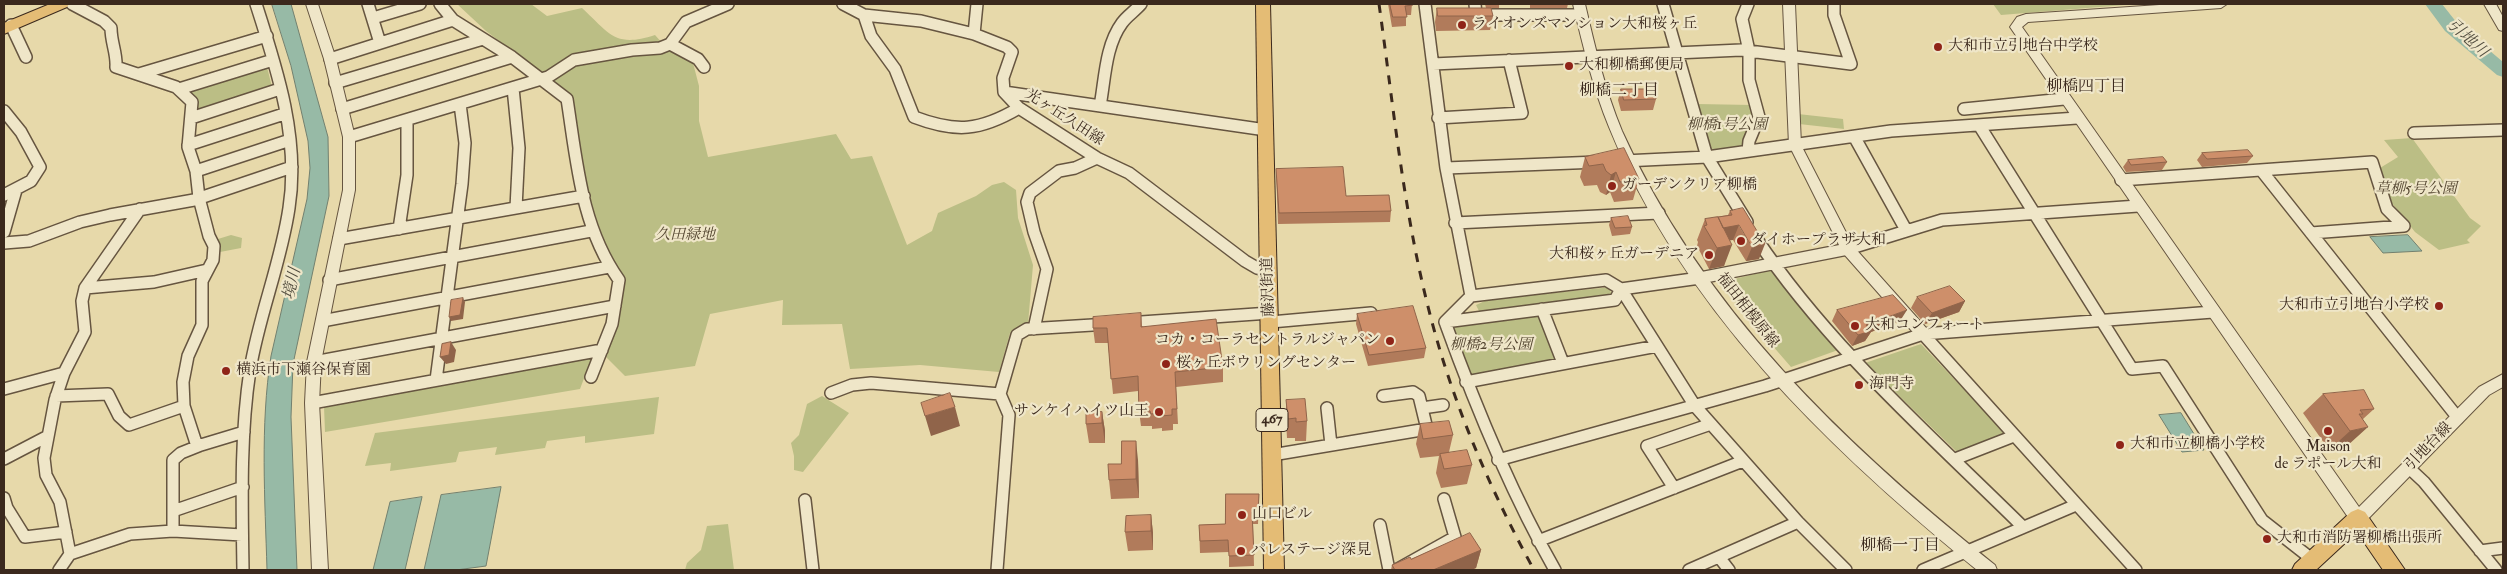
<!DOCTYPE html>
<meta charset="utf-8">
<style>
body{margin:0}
#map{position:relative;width:2507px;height:574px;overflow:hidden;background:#e7d9aa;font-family:"IM FELL Double Pica",serif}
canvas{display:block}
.frame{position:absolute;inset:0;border:5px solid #3b291d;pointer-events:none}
</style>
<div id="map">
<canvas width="2507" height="574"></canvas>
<div class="frame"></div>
</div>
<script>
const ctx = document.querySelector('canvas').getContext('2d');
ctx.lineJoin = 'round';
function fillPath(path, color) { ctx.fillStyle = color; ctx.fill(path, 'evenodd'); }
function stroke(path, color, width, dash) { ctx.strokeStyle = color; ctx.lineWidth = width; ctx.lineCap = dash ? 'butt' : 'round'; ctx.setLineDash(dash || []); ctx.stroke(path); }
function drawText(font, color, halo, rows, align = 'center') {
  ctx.font = font + ' "IM FELL Double Pica","Noto Serif JP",serif'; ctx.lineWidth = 4.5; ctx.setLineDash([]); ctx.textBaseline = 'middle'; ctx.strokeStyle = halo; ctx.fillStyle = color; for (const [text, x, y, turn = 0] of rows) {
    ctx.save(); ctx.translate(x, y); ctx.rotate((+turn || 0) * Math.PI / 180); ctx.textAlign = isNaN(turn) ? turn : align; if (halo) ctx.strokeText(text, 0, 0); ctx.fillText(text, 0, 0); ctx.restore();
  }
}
fillPath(new Path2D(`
 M457 4H531L547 16 582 8C610 34 615 48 655 35L663 44 693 63 699 86V121L708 157 836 134 851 159 872 156 907 245 932 231 938 213 976 196 992 185 1004 182 1016 190 1018 218 1033 265 1028 324 1010 333 999 372 920 365 850 369 842 324 782 325 783 300 710 314 695 366 625 376 605 356 617 288 595 235 586 188 575 108 539 71 486 31Z
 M1993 4H2137L2001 15Z
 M267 67 273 91 197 114 196 100 189 91Z
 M1697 104 1752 105 1754 116 1741 148 1710 150Z
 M1798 114 1843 119 1844 129 1799 124Z
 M2412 138 2470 218 2481 226 2467 240 2470 243 2439 250 2415 232 2391 202 2380 168 2398 157 2384 140Z
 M231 235 242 238 241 248 220 252 218 239Z
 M1771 270 1838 350 1791 367 1718 283Z
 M1602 288H1609L1612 295 1485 313 1479 311 1476 305 1487 300Z
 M1542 309 1563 363 1466 382 1445 322Z
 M1921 344 2006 434 1957 452 1865 363Z
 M592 357 580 389 325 432 324 406Z
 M822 396 849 413 803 472 794 470V456L791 443 799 435 807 404Z
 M659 397 654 434 585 443V436L547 441 545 448 495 455 497 447 459 452 456 462 390 471 391 463 365 466 375 433Z
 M728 524 734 570H685L687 563 701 550 707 526Z`), '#bbbe85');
const water = new Path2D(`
 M272 4H291L328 137 329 196 293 364 291 417 297 570H267C265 499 260 426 271 356L307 199 310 168 308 141 291 66Z
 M2408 235 2422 251 2383 253 2370 237Z
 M2181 413 2204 450 2182 452 2159 415Z
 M501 487 486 566 456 570H424L441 495Z
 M422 497 405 570H373L390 502Z`);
fillPath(water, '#97baa6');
stroke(water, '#72806f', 1);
fillPath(new Path2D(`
 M2425 4H2442L2457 23 2503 62V77L2497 75 2445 31Z`), '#97baa6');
const minor = new Path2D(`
 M72 4 104 21 111 28C111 43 117 53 116 67L176 87 192 102 188 147 196 171 199 198 209 236 214 246 213 260 202 281V325L188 356 183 382 184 406 196 443 201 445 244 432
 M368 4 380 43
 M440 4 453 20 512 57 567 99C577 163 581 226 619 280L612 324 591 377
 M843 4 864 15 921 21 974 34 1007 47 1012 52 1003 78 1004 92 1019 108 1097 158 1129 173 1245 261 1257 268 1268 270
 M1425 4 1446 168 1471 296 1445 322C1476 408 1510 491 1555 570
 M1475 4 1476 15
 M1663 4 1707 157 1747 222
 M1748 4 1742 19 1749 51V80L1759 117 1749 141 1748 151
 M864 15 871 36 895 69 914 117C956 133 980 131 1019 108
 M1478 15H1581
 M373 18 420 4
 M11 25 26 57
 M974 34 977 4
 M670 44 698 59 704 67
 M330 59 453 20
 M1433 64 1741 50 1851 64 1834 15V4
 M139 74 267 36
 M335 83 483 39
 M513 88 519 148 516 208
 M179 89 273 60
 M1004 92 1266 130
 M1100 106C1105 80 1105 46 1122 23 1127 16 1135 11 1141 4
 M342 109 512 57
 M1964 109 2064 99
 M4 111 21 132 40 167 31 181 4 195
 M191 118 280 89
 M1438 118 1522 113 1509 60
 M1979 125 2132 369 2163 366 2262 520 2313 560
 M2414 133 2503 130
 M349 137 548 77 574 60 632 50 660 48 670 44 686 22 728 4
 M1855 138 1906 230
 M188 145 284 114
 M1624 161 1707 157 1891 131 2077 118
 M1446 168 1598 162
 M2261 170 2458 418
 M196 171 290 140
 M2121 180 2372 162 2387 209 2404 226 2311 233
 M1455 223 1659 213
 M399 229 407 175V120
 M4 232 16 190
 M1756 238C1829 347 1930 435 2023 527
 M339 239 584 196
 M4 243 29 241 80 222 110 215 194 200 292 167
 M329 280 591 231
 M85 288 154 282 207 270
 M1542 309 1563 363
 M322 321 609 267
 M1271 322 1371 313
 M1445 322 1615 300 1621 289 1606 280 1471 296
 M1127 323 1270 313
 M1034 329 1047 269 1034 232 1027 202 1030 193 1059 171 1075 168 1097 158
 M1923 334 2136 570
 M314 362 615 306
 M436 380 462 184 465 143 460 104
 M1466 382 1657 346
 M4 389 64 373
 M831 393 852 385 871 383 1000 394
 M56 396 108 394 119 416 129 425 184 406
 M312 403 602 350
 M1327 408 1331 445
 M1422 408 1443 405
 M1272 455 1427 429 1419 396 1413 392 1383 396
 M4 459 48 436
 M1955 459 2014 436
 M1498 460 1765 386 1923 334 2213 312
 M2409 468 2424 482 2496 570
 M1674 488 1647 446 1711 424
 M4 498 7 508 25 537 66 532
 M805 500 813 570
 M173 511 243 487
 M1380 525 1389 570
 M173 531V460L181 453 201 445
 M1538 541 1743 461
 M2480 551 2503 548
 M70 554 60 502 46 475 44 458 55 400 64 373 85 332 82 301 85 288 140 209
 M1719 557 1729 570
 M59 570 70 554 130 534 173 531 242 535
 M243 570C242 503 240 436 250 370 259 315 281 263 289 208 300 139 277 69 256 4
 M997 570 1009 415 1000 394 1017 335 1027 329 1109 324
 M1396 570 1455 537 1444 499
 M1689 570 1798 522
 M1846 570 1798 522 1695 406 1621 289 1700 278 1848 249 1942 220 2138 206
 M1923 570 2076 505`);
const tertiary = new Path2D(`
 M306 4H318L336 59 355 137V190L321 362 319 403 328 570H312L305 403 307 362 343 190V137L324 59Z
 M1573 4H1585C1595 47 1605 90 1622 131 1702 309 1845 445 1995 565L1997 570H1977C1830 450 1681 308 1609 127 1593 88 1583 46 1573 4Z
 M1783 4H1795L1801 145 1853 246 1928 330 1930 334 1928 338H1918L1843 253 1789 145Z
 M2174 4H2227L2221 8 2028 22 2022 27 2359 507 2479 387 2503 374V387L2489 395 2364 523 2358 525 2352 523 2010 27 2017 17 2026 14Z
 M2484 4H2496L2503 17V31L2499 30Z`);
const primary = new Path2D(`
 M50 4H69L67 7 4 34V23Z
 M2358 509 2365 512 2405 570H2383L2357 532 2316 570H2292L2295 564 2351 512Z`);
const trunk = new Path2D(`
 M1256 4H1270L1284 570H1264Z`);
stroke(minor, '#665540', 14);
stroke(tertiary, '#665540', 2);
stroke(primary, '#3b291d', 2);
stroke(trunk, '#3b291d', 2);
stroke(minor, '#efe6c8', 11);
fillPath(tertiary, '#efe6c8');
fillPath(primary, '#e4bc75');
fillPath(trunk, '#e4bc75');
stroke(new Path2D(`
 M1379 4C1394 110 1404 218 1432 322 1455 409 1491 491 1534 570`), '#3b291d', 3, [9, 9]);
fillPath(new Path2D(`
 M1388 4H1412L1411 15H1406V26L1392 27Z
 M1485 4H1499V8H1486Z
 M1530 4H1568L1567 8H1530Z
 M1437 8 1493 16 1490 30 1436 31 1435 22Z
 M1621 89 1656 99 1653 110 1621 111 1618 100Z
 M2202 153 2253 156 2247 163 2202 167 2197 160Z
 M1585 157 1639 179 1633 200 1614 202 1610 192 1606 195 1600 192 1597 185 1584 186 1580 177Z
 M2128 160 2167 162 2162 170 2126 172 2123 167Z
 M1276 169 1346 196 1391 211 1390 222 1278 224Z
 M1730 211 1759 259 1746 261 1733 240H1730L1724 266 1709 269 1697 246 1698 242 1697 240 1705 219 1728 215Z
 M1611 218 1632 227 1630 234 1612 236 1609 225Z
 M1917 297 1965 301 1959 312 1925 324 1911 308Z
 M1837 310 1900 321 1871 332 1865 341 1852 346 1832 321Z
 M1141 313 1142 326 1223 367V382L1176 387 1178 424H1173V430L1162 431V428L1152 429V426H1141L1139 411 1138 391 1113 394 1108 343H1095L1093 328Z
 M1357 314 1426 348 1424 358 1368 366 1356 324Z
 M2323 394 2374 409 2363 419 2347 446 2329 450 2303 413Z
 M1286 400 1307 421 1306 441H1295V438H1287L1286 420Z
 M1102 412 1105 431V443H1089L1086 424Z
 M1420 424 1453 435 1449 452 1472 465 1467 484 1441 488 1436 473 1439 456 1420 458 1416 444Z
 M1138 460 1139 498 1111 499 1109 480 1121 464Z
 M1259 494 1258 524H1253L1254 566 1229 567V552L1200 553 1199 525 1225 524Z
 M1151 515 1153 533V550L1128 551 1125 532Z
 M1481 550 1476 568 1471 570H1391L1392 565 1411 559Z`), '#b17b5b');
fillPath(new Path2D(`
 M1616 172 1610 192 1606 195 1611 175Z
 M1739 225 1733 240 1717 242 1722 228Z
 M1765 244 1759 259 1746 261 1752 247Z
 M1732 245 1724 266 1709 269 1717 248Z
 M463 298 465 302 463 319 451 321 449 317Z
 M1965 301 1959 312 1925 324 1932 313Z
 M1907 310 1900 321 1871 332 1865 341 1852 346 1858 335 1866 325Z
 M451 342 456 350 454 362 446 364 440 357Z
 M955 407 960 426 931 436 925 416Z
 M1102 412 1105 431V443L1102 423Z
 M2368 427 2347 446 2329 450 2350 431Z
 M1136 441 1138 460 1139 498 1136 479Z
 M1151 515 1153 533V550L1151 531Z
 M1481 550 1476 568 1471 570H1433Z`), '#90644a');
const building = new Path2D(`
 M1390 4H1412L1413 5 1405 6 1407 17H1393Z
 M1437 8H1491L1493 16H1438Z
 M1621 89H1653L1656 99 1624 100Z
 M1624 148 1639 179 1620 182 1616 172 1611 175 1606 171 1603 164 1589 166 1585 157Z
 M2248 150 2253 156 2207 159 2202 153Z
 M2163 157 2167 162 2131 165 2128 160Z
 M1343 167 1346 196 1389 195 1391 211 1279 213 1276 169Z
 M1743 208 1765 244 1752 247 1739 225 1723 228 1718 217 1732 215 1730 211Z
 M1628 216 1632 227 1615 228 1611 218Z
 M1718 217 1732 245 1717 248 1704 226 1707 225 1705 219Z
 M1950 286 1965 301 1932 313 1917 297Z
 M1893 295 1907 310 1866 325 1871 331 1858 335 1837 310Z
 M463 298 460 315 449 317 451 300Z
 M1413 306 1426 348 1369 355 1357 314Z
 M1141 313V327L1216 319 1223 367 1175 372 1177 409H1172V415L1161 416 1160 413 1151 414 1150 411H1139L1138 376 1111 379 1107 328H1093V317Z
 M451 342 449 355 440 357 442 344Z
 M2364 390 2374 409 2360 410 2363 414H2359L2368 427 2350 431 2323 394Z
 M950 393 955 407 925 416 921 403Z
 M1305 399 1307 421 1296 422V418L1288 419 1286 400Z
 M1102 412V423L1086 424V413Z
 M1449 421 1453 435 1423 439 1420 424Z
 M1122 441H1136V479L1109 480 1108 464H1121Z
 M1467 450 1472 465 1444 469 1440 454Z
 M1226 494H1259L1258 512H1252L1254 555 1229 556 1228 540 1200 541 1199 525 1225 524Z
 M1151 515V531L1125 532 1126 516Z
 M1470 533 1481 550 1433 570H1395L1392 565 1410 557 1411 559Z`);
fillPath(building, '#ce8f6a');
stroke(building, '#90644a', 1);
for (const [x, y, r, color] of [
 [1462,25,5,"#8f2418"],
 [1938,47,5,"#8f2418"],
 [1569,66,5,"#8f2418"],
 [1612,186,5,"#8f2418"],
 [1741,241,5,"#8f2418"],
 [1709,255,5,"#8f2418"],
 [2439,306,5,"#8f2418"],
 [1855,326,5,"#8f2418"],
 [1390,341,5,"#8f2418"],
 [1166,364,5,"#8f2418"],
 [226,371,5,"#8f2418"],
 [1859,385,5,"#8f2418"],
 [1159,412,5,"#8f2418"],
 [2328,431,5,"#8f2418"],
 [2120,445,5,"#8f2418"],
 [1242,515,5,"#8f2418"],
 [2267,539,5,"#8f2418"],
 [1241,551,5,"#8f2418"]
]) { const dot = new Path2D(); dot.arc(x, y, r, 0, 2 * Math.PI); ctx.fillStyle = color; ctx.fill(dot); stroke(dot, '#efe6c8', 2); }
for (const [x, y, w] of [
 [1272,420,32]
]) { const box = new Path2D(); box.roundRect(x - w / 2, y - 11.5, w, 23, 4); ctx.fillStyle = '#efe6c8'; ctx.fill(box); stroke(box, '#3b291d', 1); }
drawText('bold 14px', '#3b291d', null, [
 ["467",1272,420]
]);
drawText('15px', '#3b291d', '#efe6c8', [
 ["ライオンズマンション大和桜ヶ丘",1472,25],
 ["大和市立引地台中学校",1948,47],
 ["大和柳橋郵便局",1579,66],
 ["ガーデンクリア柳橋",1622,186],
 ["ダイホープラザ大和",1751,241],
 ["大和桜ヶ丘ガーデニア",1699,255,"right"],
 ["大和市立引地台小学校",2429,306,"right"],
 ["大和コンフォート",1865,326],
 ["コカ・コーラセントラルジャパン",1380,341,"right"],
 ["桜ヶ丘ボウリングセンター",1176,364],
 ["横浜市下瀬谷保育園",236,371],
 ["海門寺",1869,385],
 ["サンケイハイツ山王",1149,412,"right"],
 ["大和市立柳橋小学校",2130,445],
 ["Maison",2328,448,"center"],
 ["de ラポール大和",2328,465,"center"],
 ["山口ビル",1252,515],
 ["大和市消防署柳橋出張所",2277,539],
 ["パレステージ深見",1251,551]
], 'left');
drawText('15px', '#3b291d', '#efe6c8', [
 ["光ヶ丘久田線",1064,118,33],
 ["藤沢街道",1269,287,-92],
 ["福田相模原線",1747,311,52],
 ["引地台線",2429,447,-46]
]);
drawText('italic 15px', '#554732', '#efe6c8', [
 ["柳橋1号公園",1727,126],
 ["草柳5号公園",2416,190],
 ["久田緑地",685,236],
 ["柳橋2号公園",1491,346]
]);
drawText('italic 16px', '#524d3f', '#efe6c8', [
 ["引地川",2467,39,42],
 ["境川",293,284,-77]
]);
drawText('16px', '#3b291d', '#efe6c8', [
 ["柳橋四丁目",2086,88],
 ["柳橋二丁目",1619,92],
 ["柳橋一丁目",1900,547]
]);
</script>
